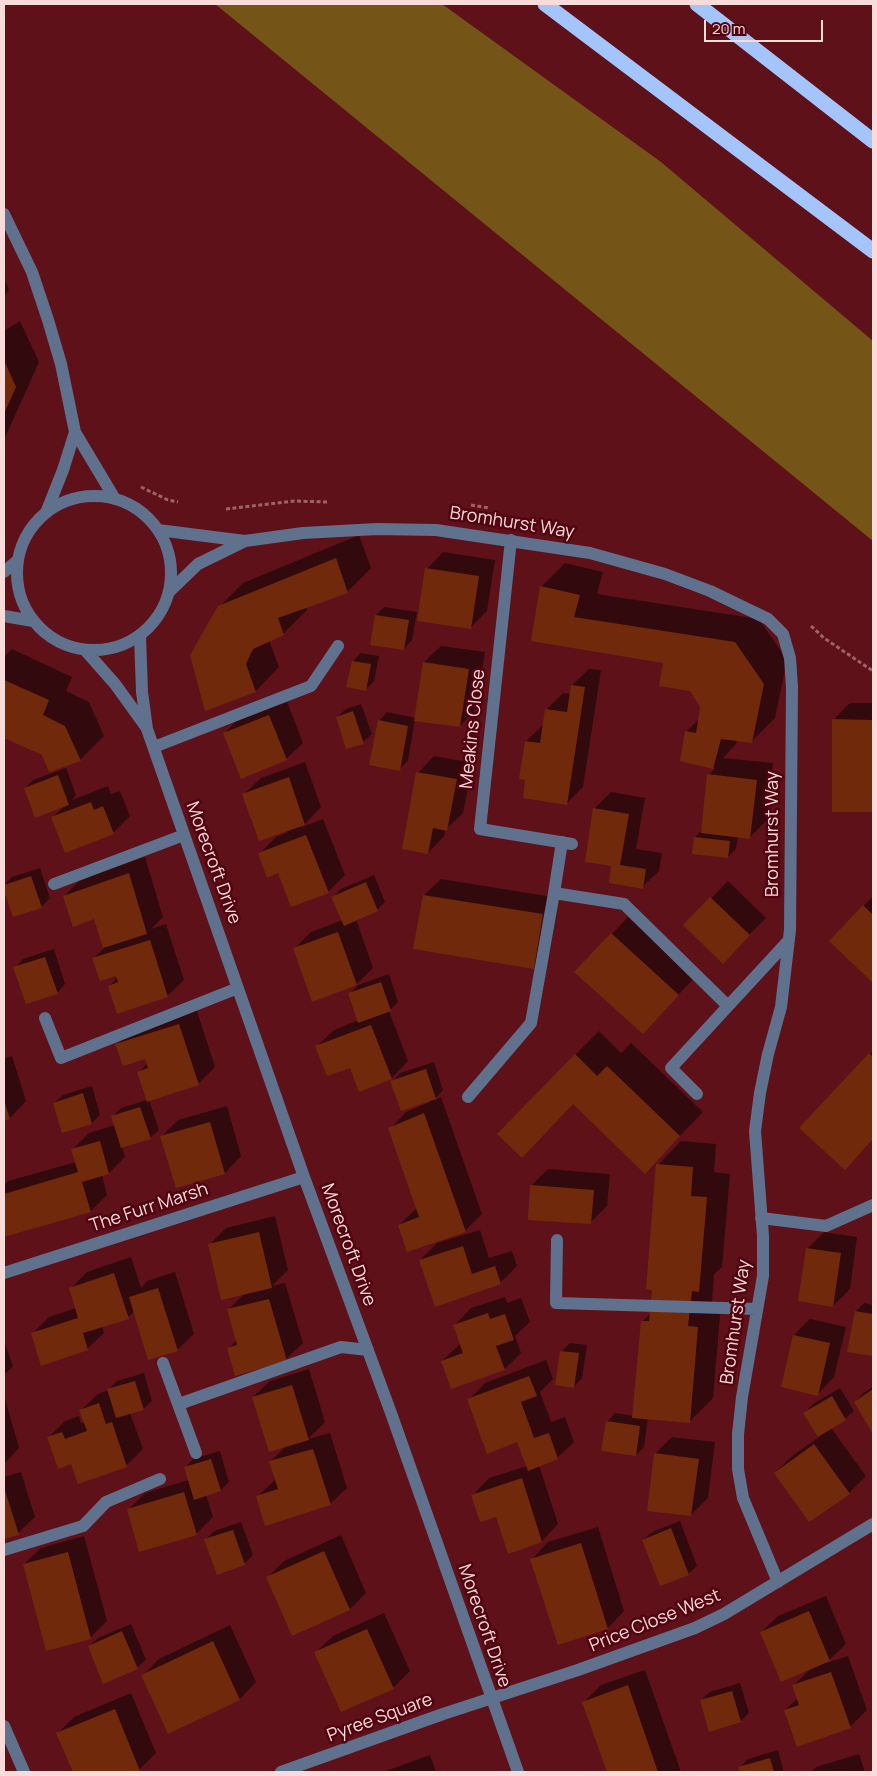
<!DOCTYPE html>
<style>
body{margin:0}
#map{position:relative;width:877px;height:1776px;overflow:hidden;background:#5f111a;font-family:Manrope,sans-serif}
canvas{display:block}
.frame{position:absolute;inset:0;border:5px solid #f9dbda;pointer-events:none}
.scale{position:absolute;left:704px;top:20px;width:119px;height:22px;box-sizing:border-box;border:2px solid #f9dbda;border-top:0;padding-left:6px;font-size:15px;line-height:18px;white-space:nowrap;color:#f9dbda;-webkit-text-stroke:4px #520310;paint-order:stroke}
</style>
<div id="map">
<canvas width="877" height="1776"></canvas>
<div class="frame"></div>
<div class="scale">20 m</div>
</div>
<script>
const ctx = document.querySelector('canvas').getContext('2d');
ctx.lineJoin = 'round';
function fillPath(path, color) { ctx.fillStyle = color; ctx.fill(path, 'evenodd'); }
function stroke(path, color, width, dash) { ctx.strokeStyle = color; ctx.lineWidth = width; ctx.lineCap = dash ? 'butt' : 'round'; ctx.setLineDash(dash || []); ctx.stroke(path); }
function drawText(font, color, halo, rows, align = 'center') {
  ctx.font = font + ' Manrope,sans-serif'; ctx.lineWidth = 5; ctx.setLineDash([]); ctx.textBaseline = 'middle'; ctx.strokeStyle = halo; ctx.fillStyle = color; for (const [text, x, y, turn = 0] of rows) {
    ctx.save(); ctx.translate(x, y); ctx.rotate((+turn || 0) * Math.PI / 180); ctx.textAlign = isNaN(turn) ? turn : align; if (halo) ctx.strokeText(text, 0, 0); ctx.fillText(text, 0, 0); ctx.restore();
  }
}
fillPath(new Path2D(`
 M215 4H442L661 162 873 341V541Z`), '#745417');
fillPath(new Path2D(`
 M4 278 9 290 4 296Z
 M20 321 39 362 4 440V331Z
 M359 535 371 568 347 592 306 607 307 610 283 634 269 640 279 667 256 691 206 710 219 607 243 583Z
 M443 552 495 560 487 611 470 628 427 569Z
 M565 563 603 572 597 594 759 619 787 660 775 718 751 742 737 740 736 744 723 758 773 763 766 821 750 837 738 836 736 849 728 857 694 853 695 837 702 830 709 775 715 768 681 760 686 732 700 718 701 707 691 690 665 662 533 640 542 586Z
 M384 607 417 612 412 640 404 649 376 615Z
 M441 646 485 652 476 709 460 726 415 719 408 761 399 769 379 721 387 712 416 718 424 662Z
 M12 649 72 677 66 691 89 702 104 736 80 760 43 754 4 737V657Z
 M361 653 379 656 374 681 365 690 353 661Z
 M589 669 601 670 583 787 566 804 526 779V741L543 725 546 710 563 693 571 694 572 685Z
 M286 699 303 743 286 759 225 733 241 716Z
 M850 703H873V810L833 811V720Z
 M361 704 372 734 363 742 337 717 346 709Z
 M434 756 473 763 463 813 446 829 444 836 428 853 418 773Z
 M305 762 321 807 302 827 323 819 345 875 328 892 279 872 259 854 276 837 288 832 244 794 261 778Z
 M66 768 76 795 72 800 108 786 111 794 120 791 130 816 113 833 52 818 66 804 25 788 33 780Z
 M611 792 645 798 636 849 662 853 659 871 642 887 612 865 594 809Z
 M145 857 163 917 151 929 166 924 184 980 167 996 109 986 117 978 116 974 94 958 104 948 95 918 64 896 81 879Z
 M40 868 50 898 41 907 13 916 4 885 12 877Z
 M374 875 385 902 377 910 356 919 373 968 357 984 313 1000 294 949 311 932 343 920 333 897 341 889Z
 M441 879 559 898 550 951 534 968 424 895Z
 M728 881 766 918 739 945 685 925Z
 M873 896V982L830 941Z
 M628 917 695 977 643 1033 576 972Z
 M54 949 65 984 57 993 15 968 23 959Z
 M389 974 398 1002 389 1011 408 1061 392 1078 360 1090 350 1066 317 1046 334 1030 359 1020 349 994 358 985Z
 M196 1008 215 1067 198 1084 149 1100 159 1130 150 1138 122 1146 125 1157 109 1173 102 1175 107 1195 91 1211 4 1236V1186L8 1181 76 1162 72 1150 89 1133 115 1125 112 1117 121 1108 147 1100 139 1072 148 1063 146 1057 117 1044 134 1028Z
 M599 1031 621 1053 631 1043 703 1112 645 1172 575 1055Z
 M873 1051V1139L861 1152 801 1128Z
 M12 1056 26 1101 10 1118 4 1120V1059Z
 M434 1062 443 1090 433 1101 441 1097 482 1214 465 1231 399 1225 417 1208 390 1129 406 1112 430 1102 429 1100 392 1082 400 1073Z
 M92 1086 100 1115 92 1123 63 1132 54 1103 63 1095Z
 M227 1106 241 1156 225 1173 176 1186 162 1136 178 1120Z
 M681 1141 716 1144 714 1172 730 1174 722 1267 714 1274 712 1303 721 1304 713 1398 689 1422 648 1418 644 1447 636 1455 607 1422 615 1413 634 1416 642 1322 651 1313 658 1165Z
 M548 1169 610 1174 607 1206 590 1223 532 1185Z
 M275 1216 288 1270 272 1286 285 1283 303 1343 286 1359 229 1348 237 1340 228 1310 244 1294 210 1244 226 1228Z
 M480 1230 489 1258 512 1251 517 1266 500 1283 420 1260 437 1243Z
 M824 1232 857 1237 850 1289 833 1306 808 1248Z
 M131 1257 141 1288 147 1281 175 1272 194 1334 177 1350 135 1311 128 1317 102 1326 104 1333 87 1349 32 1334 49 1317 76 1308 70 1289 87 1272Z
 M505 1297 507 1303 521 1298 530 1322 515 1336 521 1353 505 1369 442 1361 461 1343 455 1325 471 1308Z
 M864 1303 873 1305V1355L849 1351 856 1311Z
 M810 1319 846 1327 834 1377 818 1394 794 1335Z
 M4 1341 13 1366 4 1375Z
 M570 1343 587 1345 582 1378 574 1387 562 1351Z
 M546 1360 553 1379 540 1392 551 1422 565 1417 574 1442 557 1458 539 1465 558 1524 542 1541 509 1553 497 1515 473 1495 489 1478 527 1466 518 1441 469 1400 485 1383Z
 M309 1369 325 1422 308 1439 330 1433 347 1488 330 1504 258 1496 276 1479 270 1462 287 1445 253 1397 270 1381Z
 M144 1373 152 1401 143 1409 130 1413 143 1449 126 1466 72 1463 48 1438 65 1421 79 1416 81 1423 85 1422 81 1410 98 1394 108 1390 117 1381Z
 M873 1387V1431L855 1402 863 1393Z
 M840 1388 854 1411 845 1419 831 1428 866 1476 849 1493 775 1473 792 1456 819 1437 805 1413 813 1404Z
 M4 1395 19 1448 4 1464Z
 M672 1437 715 1442 708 1498 691 1515 655 1454Z
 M220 1451 229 1482 221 1490 206 1495 213 1517 196 1534 128 1510 145 1493 189 1480 185 1468 193 1459Z
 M21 1472 35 1517 18 1533 4 1538V1477Z
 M680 1521 697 1566 688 1574 643 1540 652 1532Z
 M241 1522 253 1555 244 1564 206 1539 214 1531Z
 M598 1527 624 1611 608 1628 558 1644 532 1559 548 1542Z
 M341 1535 366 1593 350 1609 268 1577 284 1561Z
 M84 1536 107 1621 90 1638 24 1564 41 1548Z
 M826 1596 846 1644 826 1663 848 1656 867 1710 850 1727 785 1710 798 1698 793 1686 811 1668 761 1632 778 1616Z
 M384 1613 410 1671 393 1688 316 1652 333 1636Z
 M131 1624 146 1660 137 1668 89 1646 98 1638Z
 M230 1625 256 1682 240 1699 168 1733 142 1676 159 1659Z
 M645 1670 681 1772H608L584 1702 601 1685Z
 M740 1683 749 1713 741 1721 701 1700 710 1692Z
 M131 1693 156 1753 139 1770 133 1772H74L58 1733 74 1717Z
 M778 1750 784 1772H741L740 1767 748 1759Z
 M859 1754 865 1772H811L816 1767Z
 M430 1755 436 1772H383Z`), '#0007');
fillPath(new Path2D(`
 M4 360 16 387 4 414Z
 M336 558 348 593 278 618 284 635 253 649 246 664 256 692 205 711 190 655 218 606Z
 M425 568 479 576 471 629 417 621Z
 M540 586 580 595 574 617 735 642 764 684 752 743 721 739 713 769 680 761 685 731 696 733 700 707 690 691 659 686 663 663 531 641Z
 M375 615 409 620 404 650 370 645Z
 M352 661 371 664 366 691 346 687Z
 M423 662 469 669 460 727 414 721Z
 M4 680 49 700 43 715 65 726 81 761 49 772 42 755 4 738Z
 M571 685 585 687 567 805 523 798 525 780 519 779 525 741 540 743 545 709 567 712Z
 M353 711 364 744 346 749 336 717Z
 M269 715 287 760 241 779 223 733Z
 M832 719 873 720V812H832Z
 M378 720 408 726 400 771 369 765Z
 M416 772 457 779 447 831 433 828 428 854 402 849Z
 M707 774 757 780 750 839 701 833Z
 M58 775 69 805 35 818 24 788Z
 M289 777 305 825 259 841 242 794Z
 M91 802 94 810 103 806 114 834 65 853 51 817Z
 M593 808 629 814 620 865 646 869 643 889 609 883 611 866 585 862Z
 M306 835 329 893 291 907 278 873 267 878 258 853Z
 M694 837 730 841 728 858 692 854Z
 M129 873 147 934 103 948 94 919 73 927 63 896Z
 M31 876 42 908 13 917 4 891V885Z
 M366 882 378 911 344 926 331 897Z
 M423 895 543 914 534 969 413 949Z
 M710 897 750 935 723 964 683 925Z
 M863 905 873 915V983L829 941Z
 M338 932 357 985 312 1002 293 948Z
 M611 933 679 995 643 1034 574 972Z
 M150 940 168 997 117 1014 108 986 118 982 116 976 100 981 92 958Z
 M45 957 58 994 26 1004 13 967Z
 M381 982 391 1011 358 1023 348 993Z
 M179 1024 199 1085 147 1102 137 1072 148 1068 145 1059 123 1066 115 1044Z
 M371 1025 392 1079 359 1092 350 1068 327 1076 315 1046Z
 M869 1053 873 1057V1139L845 1170 799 1128Z
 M575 1054 597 1076 607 1066 680 1136 645 1174 573 1104 522 1158 497 1134Z
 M426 1069 436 1099 401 1111 390 1081Z
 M83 1093 92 1124 62 1133 53 1103Z
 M4 1100 10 1119 4 1121Z
 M140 1107 151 1139 121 1148 111 1116Z
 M424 1113 466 1232 407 1252 398 1225 419 1217 388 1128Z
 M210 1122 225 1174 176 1188 160 1136Z
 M100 1141 109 1174 82 1182 91 1212 4 1237V1194L78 1172 71 1149Z
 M656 1164 693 1167 691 1196 707 1197 699 1292 692 1291 688 1326 698 1327 690 1423 632 1418 641 1321H649L652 1290 646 1289Z
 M530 1185 594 1190 591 1224 528 1220Z
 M259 1232 272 1288 221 1300 208 1244Z
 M463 1246 472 1274 495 1266 501 1284 435 1307 419 1260Z
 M806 1248 841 1253 833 1307 798 1301Z
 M114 1273 129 1319 83 1333 88 1350 41 1366 31 1333 78 1318 69 1288Z
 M158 1288 178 1351 148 1360 129 1297Z
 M269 1299 287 1361 235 1376 227 1348 237 1345 227 1309Z
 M855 1311 873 1314V1356L847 1352Z
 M488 1313 490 1319 505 1314 514 1340 496 1346 505 1370 451 1389 441 1361 463 1353 453 1325Z
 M793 1335 830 1343 818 1396 781 1387Z
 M560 1351 579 1353 574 1388 555 1385Z
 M529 1376 537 1396 521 1402 534 1438 549 1433 558 1459 528 1471 517 1442 487 1454 467 1399Z
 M135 1381 144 1410 116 1418 107 1389Z
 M292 1385 309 1440 269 1452 252 1397Z
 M873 1389V1434L854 1402Z
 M832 1396 846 1420 818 1437 803 1413Z
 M99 1403 106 1424 112 1422 127 1467 78 1484 71 1464 58 1469 47 1437 62 1432 65 1439 87 1431 79 1410Z
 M606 1421 640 1426 636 1456 601 1451Z
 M814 1444 850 1494 809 1522 774 1473Z
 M313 1449 331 1505 265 1526 256 1496 278 1489 269 1461Z
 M654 1453 699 1459 691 1516 647 1511Z
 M211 1459 221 1491 194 1500 184 1467Z
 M522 1478 542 1542 508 1554 496 1517 480 1522 471 1495Z
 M4 1487 19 1535 4 1539Z
 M184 1492 197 1535 139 1552 127 1509Z
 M671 1528 689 1575 660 1586 642 1540Z
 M233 1530 245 1565 217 1575 204 1539Z
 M581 1543 608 1629 558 1645 530 1559Z
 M324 1551 350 1610 292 1636 266 1577Z
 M68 1552 91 1639 46 1651 23 1564Z
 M809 1611 830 1661 781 1682 760 1632Z
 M367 1629 394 1689 341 1712 314 1652Z
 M122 1631 138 1669 103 1684 88 1646Z
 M213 1641 240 1700 168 1734 141 1675Z
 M831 1672 851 1728 797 1747 784 1710 799 1705 792 1685Z
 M628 1685 658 1772H607L582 1702Z
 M732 1691 741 1722 709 1732 700 1700Z
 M115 1709 140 1771 136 1772H73L56 1733Z
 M770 1758 774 1772H740L738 1767Z`), '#71290c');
stroke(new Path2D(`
 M141 487 168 500 178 502
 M471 505 489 508
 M226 509 294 501 327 502
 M811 626 824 638 873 671`), '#9e6368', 3, [4, 2.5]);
stroke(new Path2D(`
 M4 214 32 272 48 320 61 364 75 432 115 499
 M17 573a77 77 0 1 1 154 0a77 77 0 1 1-154 0Z
 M46 513 63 470 75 432
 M158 530 245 541 303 533 377 529 436 530 590 553 665 574 710 591 768 619 783 634 790 658 792 687 790 930 781 1007 768 1054 760 1093 755 1131 763 1236V1276L742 1397 738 1434V1469L743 1498 778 1582
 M511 540 480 829 572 844
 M4 572 18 560
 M169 592 198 564 245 541
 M4 616 33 621
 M140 636 142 692 147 729 304 1177 391 1413 518 1772
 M85 650 115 684 146 727
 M154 747 311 686 338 646
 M562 842 554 893 624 904 728 1006
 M54 884 184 835
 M45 1018 61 1058 238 988
 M697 1094 671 1068 789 940
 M468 1097 531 1023 554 893
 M761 1218 826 1226 873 1205
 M557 1240 556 1303 757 1309
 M4 1273 304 1177
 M163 1363 196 1453
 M179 1404 341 1347 368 1350
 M4 1550 83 1526 106 1502 160 1479
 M4 1726 24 1772
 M281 1772 443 1714 578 1670 695 1628 724 1614 873 1524`), '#5f718d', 12);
stroke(new Path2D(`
 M545 4 873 251
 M697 4 873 141`), '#a3c5fc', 15);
drawText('18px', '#f9dbda', '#520310', [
 ["Bromhurst Way",512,523,9],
 ["Meakins Close",473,729,-84],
 ["Bromhurst Way",773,834,-90],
 ["Morecroft Drive",213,863,70],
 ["The Furr Marsh",149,1208,-18],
 ["Morecroft Drive",348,1245,70],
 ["Bromhurst Way",736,1322,-82],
 ["Price Close West",655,1621,-22],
 ["Morecroft Drive",484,1626,71],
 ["Pyree Square",380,1718,-20]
]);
</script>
